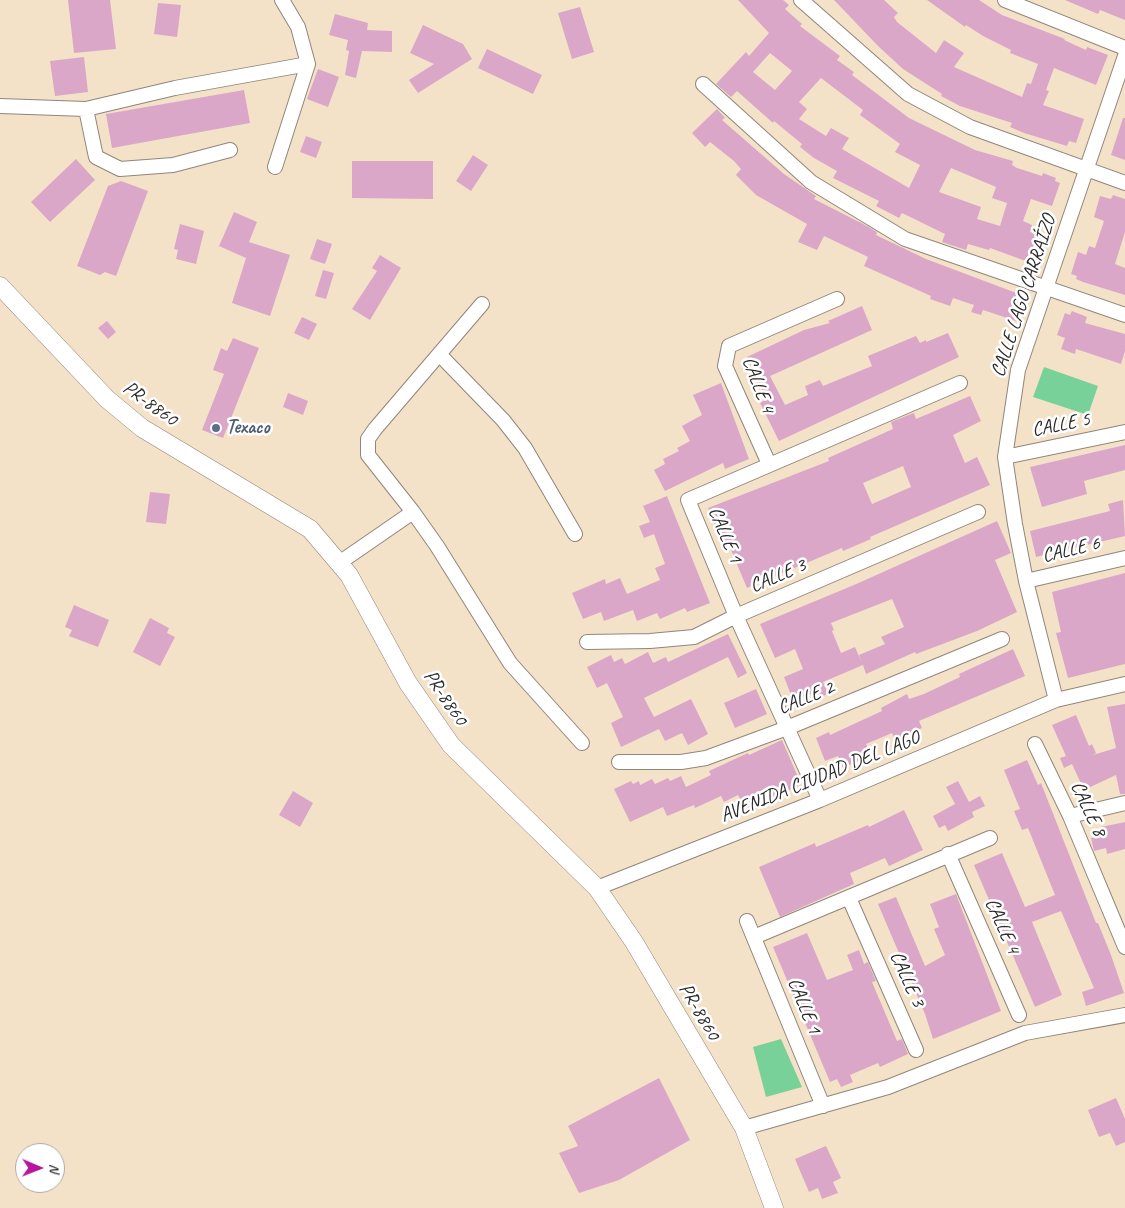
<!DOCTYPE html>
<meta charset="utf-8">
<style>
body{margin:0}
#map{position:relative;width:1125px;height:1208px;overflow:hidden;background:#f4e2c8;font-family:Caveat,sans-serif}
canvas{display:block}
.north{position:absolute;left:15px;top:1143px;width:50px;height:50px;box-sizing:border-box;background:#fff;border:1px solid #aaa;border-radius:50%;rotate:91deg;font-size:14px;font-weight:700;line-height:20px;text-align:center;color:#2b2b2b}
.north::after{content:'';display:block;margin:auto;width:18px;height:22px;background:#b5179e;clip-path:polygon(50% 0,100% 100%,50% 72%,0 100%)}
</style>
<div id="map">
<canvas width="1125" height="1208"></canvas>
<div class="north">N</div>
</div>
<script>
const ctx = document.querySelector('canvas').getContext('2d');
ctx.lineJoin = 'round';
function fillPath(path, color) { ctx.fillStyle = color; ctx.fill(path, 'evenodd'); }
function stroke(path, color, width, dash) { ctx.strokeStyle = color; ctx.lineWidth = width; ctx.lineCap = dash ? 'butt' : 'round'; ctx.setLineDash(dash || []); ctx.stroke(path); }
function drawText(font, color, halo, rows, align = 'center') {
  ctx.font = font + ' Caveat,sans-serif'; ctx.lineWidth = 5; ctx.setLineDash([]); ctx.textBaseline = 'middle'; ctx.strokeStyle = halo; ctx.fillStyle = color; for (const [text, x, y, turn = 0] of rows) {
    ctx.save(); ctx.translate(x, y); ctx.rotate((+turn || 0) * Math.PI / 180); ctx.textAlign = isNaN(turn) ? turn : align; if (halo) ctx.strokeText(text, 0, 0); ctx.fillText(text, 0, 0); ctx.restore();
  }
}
fillPath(new Path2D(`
 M1044 367 1098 386 1088 415 1033 397Z
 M781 1039 802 1087 766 1097 753 1047Z`), '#78d198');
fillPath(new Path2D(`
 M68 0H110L116 49 74 53Z
 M738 0H783L789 5 785 9 802 24 800 26 840 56 837 60 854 72 852 75 909 118 975 150 1013 161 1012 165 1017 168 1042 176 1043 173 1056 178 1055 181 1060 183 1052 206 1031 199 1023 221 1032 225 1030 232 1041 235 1040 239 1042 240 1034 264 990 248 989 250 968 244 966 250 942 242 945 234 902 213 899 218 876 206 879 201 833 178 837 171 814 158 800 147 802 144 774 121 773 123 737 91 731 97 716 84 746 52 749 56 769 33ZM770 53 792 71 775 90 753 72ZM821 78 863 110 860 115 900 144 895 152 920 165 909 188 842 149 849 138 831 128 826 136 799 119 807 109 799 102ZM951 168 996 187 992 198 1007 203 1000 226 977 219 981 207 939 192Z
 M834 0H884L898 13 894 17 897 22 936 53 944 40 964 53 954 67 1022 97 1027 83 1031 84 1038 64 1010 53 1011 50 983 36 966 25 965 27 927 0H979L1002 15 1065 39 1064 40 1086 50 1087 47 1108 55 1096 85 1054 68 1046 90 1049 91 1043 105 1084 119 1076 143 1069 141 1067 146 1024 133 1010 127 1012 123 960 106 941 96 942 94 903 69 878 46Z
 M1065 0H1125V20L1100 10 1098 14Z
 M158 3 181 5 177 37 154 34Z
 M580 7 594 52 572 59 558 13Z
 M335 14 368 23 367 30 392 31V52L362 51 356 78 345 75 349 51 346 50 348 40 329 35Z
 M423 25 463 44 472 59 418 93 409 80 434 64 410 53Z
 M487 49 542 75 533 94 478 68Z
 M84 57 88 92 55 96 50 61Z
 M318 69 339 77 328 107 307 99Z
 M244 90 250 123 112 148 106 114Z
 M717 109 725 118 722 120 784 174 816 196 814 199 867 226 877 232 876 235 926 259 1027 297 1019 322 983 310 981 315 971 312 974 305 953 298 950 306 930 299 931 296 864 266 868 257 824 236 817 250 798 242 807 224 756 195 736 175 741 169 734 161 710 142 705 147 692 133Z
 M1123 118H1125V160L1111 155Z
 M306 136 322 142 316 158 300 152Z
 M473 155 488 165 471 191 456 181Z
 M76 159 95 180 50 222 31 202Z
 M352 161H433V199L352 198Z
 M121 181 148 191 116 276 105 272 100 275 77 266 108 186Z
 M1113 195 1125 199V232L1115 264 1125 268V295L1083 282 1076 279 1077 276 1071 274 1078 252 1086 255 1089 246 1095 248 1104 221 1094 217 1100 196 1111 199Z
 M234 212 257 222 249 242 290 255 270 316 232 303 246 258 219 246Z
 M180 224 204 231 196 264 176 259 178 250 174 249Z
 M317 239 332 244 325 264 310 259Z
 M380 255 401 268 370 320 352 309 377 271 372 268Z
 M323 270 334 273 326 299 315 296Z
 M862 306 872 330 770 376 785 405 808 395 805 386 820 380 823 386 872 366 868 356 916 336 920 343 926 340V342L948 333 959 357 779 441 760 403 766 399 747 357 804 330 830 323 828 321Z
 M1072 311 1087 317 1085 323 1125 334V351L1121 364 1076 349 1075 354 1061 349 1065 338 1057 335 1065 313 1070 315Z
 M302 317 317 324 309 340 294 333Z
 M107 321 116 332 108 339 98 328Z
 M233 338 259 348 223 438 202 430 224 374 213 370 221 348 227 351Z
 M721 383 749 459 725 469 723 463 665 491 654 470 665 464 663 459 679 451 677 448 690 441 682 426 702 415 693 395Z
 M288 393 308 401 303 415 283 407Z
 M970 396 981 421 953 435 965 463 977 457 990 485 870 537 871 539 843 551 842 548 747 588 728 543 723 546 708 508 829 461 828 458 893 429 891 422 906 416 914 413 916 419ZM903 466 911 487 872 504 863 483Z
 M1125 445V470L1084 481 1087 494 1042 507 1030 467Z
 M150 492 170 494 166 524 146 522Z
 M667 496 710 603 687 612 685 608 660 619 657 613 637 621 633 610 604 621 601 612 583 619 572 593 605 579 606 584 620 578 627 594 660 580 655 568 665 564 654 534 644 538 639 526 650 522 643 506Z
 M1123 500 1125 536 1036 557 1030 531 1110 511 1108 504Z
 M997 521 1011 553 995 560 1017 612 977 631 916 654 915 652 866 674 863 665 823 682 828 694 817 699 815 692 797 700 794 694 791 695 784 677 803 669 795 649 775 658 760 624 854 585ZM892 599 904 627 881 637 885 644 859 655 862 663 855 647 841 653 832 631 834 630 831 623Z
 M1125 573V664L1068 678 1056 633 1061 632 1052 592Z
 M74 605 109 620 98 647 69 636 72 630 65 627Z
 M150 618 169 628 167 633 175 637 160 666 133 652Z
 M728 634 747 673 738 678 728 657 644 698 654 717 691 699 708 734 688 745 682 733 665 741 659 729 621 747 611 723 623 717 607 683 597 688 587 667 611 655 614 662 622 658 625 664 648 652 653 663 666 657 668 662Z
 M1013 649 1025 676 919 721 922 728 909 734 913 744 899 750 892 733 866 744 871 755 843 768 838 756 825 761 816 738 829 732 830 735 882 711 881 708 907 694 909 699 924 694 960 677 959 674Z
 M756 689 767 714 735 728 724 703Z
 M1125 704V794H1120L1116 775 1084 790 1072 764 1064 768 1060 758 1066 756 1052 725 1076 715 1089 746 1092 744 1096 753 1093 755 1116 748 1107 707Z
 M782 740 801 784 780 795 781 798 748 813 738 795 724 802 721 796 695 808 694 805 667 816 663 807 630 822 614 789 631 781 633 784 639 781 640 785 652 779 655 784 668 778 670 781 681 776 686 787 711 775 709 771 748 753 749 755Z
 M1027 760 1038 785 1041 783 1096 923H1098L1111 955 1124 993 1086 1006 1082 992 1094 988 1061 911 1032 922 1062 995 1035 1007 974 865 1002 853 1025 907 1055 895 1028 828 1022 830 1014 811 1020 809 1004 770Z
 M958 781 969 802 980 796 985 806 972 812 974 817 948 831 945 825 939 828 933 816 955 804 946 787Z
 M293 791 313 803 300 827 279 815Z
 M904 810 923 850 889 866 885 858 850 873 854 884 780 917 759 867 815 843 816 847 868 825 869 827Z
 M1125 822V849L1107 854 1106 848 1094 851 1091 838 1102 835 1101 827Z
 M956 894 1001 1011 933 1039 925 1014 878 904 896 897 925 966 945 955 934 929 939 927 930 904Z
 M807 933 827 980 853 970 847 955 859 950 864 964 868 962 876 981 872 982 897 1041 902 1039 908 1054 880 1067 878 1063 850 1075 853 1082 841 1087 837 1079 830 1082 773 947Z
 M659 1078 690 1140 619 1180 579 1193 559 1153 578 1146 568 1126Z
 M1116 1098 1125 1119V1142L1116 1146 1110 1133 1099 1137 1088 1110Z
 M826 1146 841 1178 833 1182 838 1193 822 1199 818 1188 809 1192 795 1159Z`), '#daa7c9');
const minor = new Path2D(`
 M282 0 298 27 308 64
 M801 0 908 94 970 127 1125 183
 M1005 0 1125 48
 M703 84 811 182 905 239 1125 315
 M0 106 86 109 175 88 308 64
 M86 109 96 157 120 169 173 165 230 150
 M275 167 308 64
 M482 304 375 429 368 439V455L413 512 437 546 510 663 582 743
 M439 354 503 420 525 448 575 534
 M1005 457 1125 432
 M769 464 725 366 729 346 837 299
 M339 563 413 512
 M1026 581 1125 558
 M587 642 650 641 694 637 736 616 978 512
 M1056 700 1026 581 1015 524 1005 457 1018 370 1125 56
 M1035 744 1070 816 1125 947
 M619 762H681L706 758 787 728 1002 639
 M820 800 736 616 688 500 960 383
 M1070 816 1125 803
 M948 854 1019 1015
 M597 888 820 800 1056 700 1125 684
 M849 898 916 1050
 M747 921 823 1106
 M754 937 990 838
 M744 1128 888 1087 1025 1033 1125 1015`);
const tertiary = new Path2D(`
 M0 286 107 399 142 428 310 529 349 575 408 683 451 745 597 888 634 942 744 1128 774 1208`);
stroke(minor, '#90867a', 16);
stroke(tertiary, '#90867a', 19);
stroke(minor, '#fff', 14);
stroke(tertiary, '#fff', 18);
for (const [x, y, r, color] of [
 [216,428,5,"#5c6f8a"]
]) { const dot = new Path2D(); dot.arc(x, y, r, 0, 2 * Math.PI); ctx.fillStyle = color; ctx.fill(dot); stroke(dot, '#fff', 2); }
drawText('20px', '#2b2b2b', '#fff', [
 ["CALLE LAGO CARRAÍZO",1024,296,-72],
 ["CALLE 4",758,385,69],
 ["PR-8860",150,404,36],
 ["CALLE 5",1061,425,-11],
 ["CALLE 1",725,535,67],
 ["CALLE 6",1071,550,-13],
 ["CALLE 3",778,576,-23],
 ["PR-8860",445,698,56],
 ["CALLE 2",806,698,-22],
 ["AVENIDA CIUDAD DEL LAGO",820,777,-22],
 ["CALLE 8",1088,809,65],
 ["CALLE 4",1002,926,66],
 ["CALLE 3",907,979,66],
 ["CALLE 1",804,1006,68],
 ["PR-8860",699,1012,60]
]);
drawText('bold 20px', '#4e5e75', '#fff', [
 ["Texaco",226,428]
], 'left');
</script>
